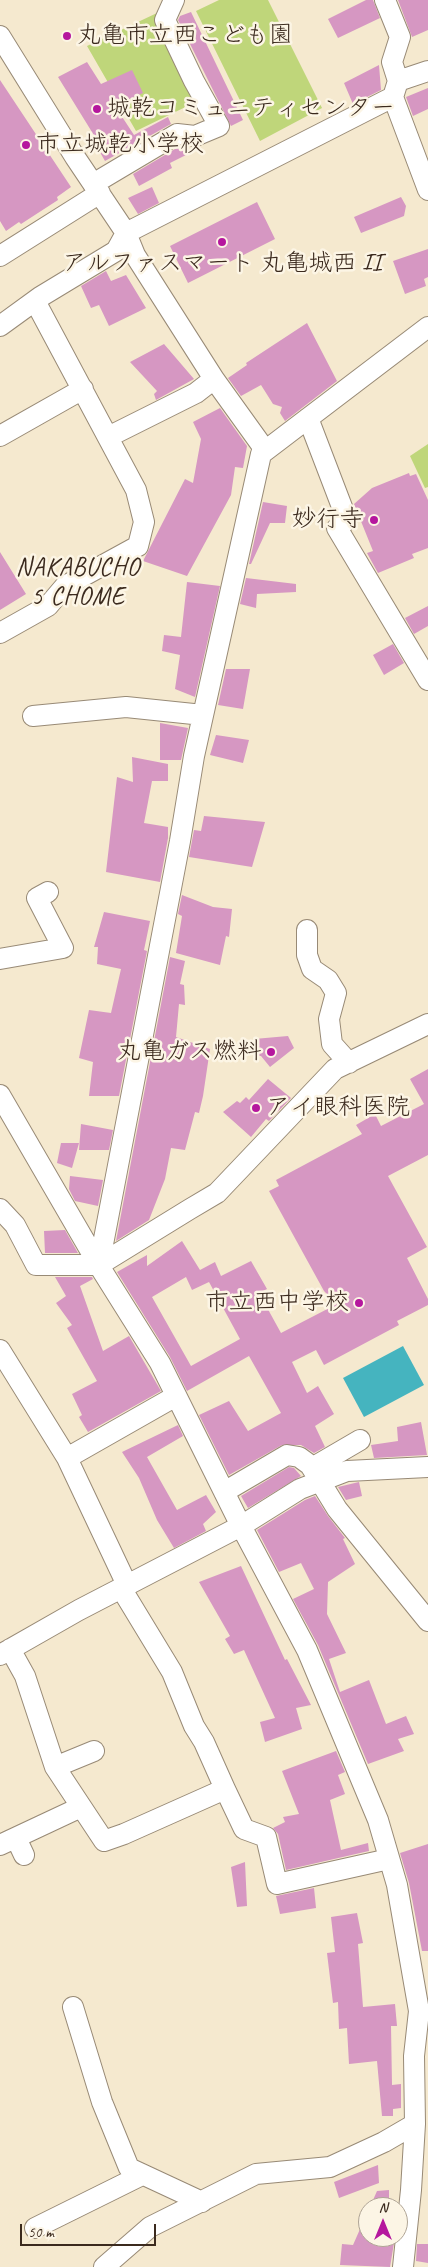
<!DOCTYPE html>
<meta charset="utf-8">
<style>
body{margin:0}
#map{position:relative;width:428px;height:2267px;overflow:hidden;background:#f5e9cf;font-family:Caveat,sans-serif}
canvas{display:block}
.north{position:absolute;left:358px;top:2197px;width:50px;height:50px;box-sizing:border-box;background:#fcf5e5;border:1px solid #afa495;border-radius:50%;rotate:0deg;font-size:14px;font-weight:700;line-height:20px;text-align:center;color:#3b2a1e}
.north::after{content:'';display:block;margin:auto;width:18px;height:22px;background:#b5179e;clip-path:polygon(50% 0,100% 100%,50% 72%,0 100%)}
.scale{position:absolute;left:20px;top:2224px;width:136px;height:22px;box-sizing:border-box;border:2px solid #3b2a1e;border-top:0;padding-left:6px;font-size:15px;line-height:18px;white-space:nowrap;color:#3b2a1e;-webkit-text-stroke:4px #fcf5e5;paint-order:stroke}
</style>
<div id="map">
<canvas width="428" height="2267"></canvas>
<div class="north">N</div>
<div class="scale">50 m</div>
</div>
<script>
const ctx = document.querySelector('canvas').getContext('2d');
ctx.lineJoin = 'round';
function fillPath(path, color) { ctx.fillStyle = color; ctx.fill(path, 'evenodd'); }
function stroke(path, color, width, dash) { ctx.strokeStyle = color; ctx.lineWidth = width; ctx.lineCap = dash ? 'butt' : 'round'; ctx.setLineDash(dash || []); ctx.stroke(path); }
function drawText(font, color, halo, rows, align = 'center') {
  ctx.font = font + ' Caveat,"Klee One",sans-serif'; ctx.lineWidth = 5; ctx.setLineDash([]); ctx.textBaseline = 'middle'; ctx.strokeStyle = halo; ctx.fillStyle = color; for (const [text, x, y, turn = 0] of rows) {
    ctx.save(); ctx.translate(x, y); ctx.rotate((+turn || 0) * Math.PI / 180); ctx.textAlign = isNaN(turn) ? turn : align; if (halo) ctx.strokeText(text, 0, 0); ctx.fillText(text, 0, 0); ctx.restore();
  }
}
fillPath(new Path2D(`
 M219 0H268L322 108 260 141 196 11Z
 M157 13 200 100 136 131 87 46Z
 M428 444V487L425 488 410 456Z`), '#bfd67a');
fillPath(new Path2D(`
 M403 1346 424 1385 364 1417 343 1378Z`), '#45b4bf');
fillPath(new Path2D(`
 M366 0H373L380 18 338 38 328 19Z
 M398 0H428V30L412 37Z
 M191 12 243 120 231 126 178 20 180 16Z
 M87 62 101 84 132 70 143 93 115 106 134 135 168 117 171 124 105 161 97 147 100 145 58 77Z
 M379 65 381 90 353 104 344 83Z
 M0 80 71 187 57 197 58 200 21 224 19 222 6 231 0 221Z
 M428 88V109L413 116 406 97Z
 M180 146 186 155 170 163 172 168 139 186 133 174Z
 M152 187 159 203 138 214 128 198Z
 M401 197 406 206 404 216 361 233 354 217Z
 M257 202 275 239 188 283 170 246Z
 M428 249V277L424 279 426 286 405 294 393 261Z
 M106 271 111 281 126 275 146 308 109 326 99 305 91 308 81 286Z
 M307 323 337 381 285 421 280 413 282 407 273 404 261 385 241 396 228 378 247 365 246 363Z
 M164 344 194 379 156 400 154 394 157 391 130 362Z
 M220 408 247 446 243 468 235 467 231 495 187 576 143 561 185 479 193 483 201 439 193 422Z
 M409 473 410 476 416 474 428 500V548L412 554 414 558 378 573 367 553 373 551 354 504 372 488Z
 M263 502 287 506 285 523H270L251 564H249Z
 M0 552 26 594 0 610Z
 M246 578 296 584V592L257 594 256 608 240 604Z
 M187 582 220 586 195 697 175 689 180 655 162 651 164 635 181 637Z
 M428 606V626L414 634 405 618Z
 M393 644 404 663 384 675 373 655Z
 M226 669H250L243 709 218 705Z
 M160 723 188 728 181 760H160Z
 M216 735 249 740 243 763 210 755Z
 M132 757 168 764V781H152L144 823 168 827V838L160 882 106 872 117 777 133 782Z
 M204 816 265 822 252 867 189 857 194 830 201 831Z
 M182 895 213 907 232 909 229 937 226 936 220 965 176 953 182 916 178 914Z
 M104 912 150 921 144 950 147 951 119 1096H89L93 1062 79 1058 89 1010 111 1013 121 969 97 964 98 947H94Z
 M170 957 185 961 180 984 184 985 185 1005 179 1004 176 1037 210 1049 203 1096 199 1113 195 1112 185 1150 171 1148 165 1179 149 1220 116 1241Z
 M288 1036 294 1048 270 1067 261 1056H254V1039Z
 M428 1069V1155L388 1176 427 1247 407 1258 428 1299V1305L397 1321 399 1325 324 1365 316 1350 292 1362 307 1393 318 1386 334 1414 315 1426 325 1447 314 1453 301 1445H282L229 1475 199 1415 229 1401 248 1431 281 1413 249 1356 187 1391 170 1357 117 1272 147 1255V1266L182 1241 200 1270 215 1262 221 1276 251 1261 267 1289 259 1293 281 1333 337 1304 324 1291 269 1191 279 1186 276 1180 362 1134 356 1125 375 1114 381 1126 424 1104 410 1079ZM186 1277 192 1290 209 1282 240 1339 191 1366 152 1297Z
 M268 1079 291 1098 269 1121 266 1119 251 1137 223 1112 237 1101 240 1103 246 1097 249 1100Z
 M81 1124 113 1130 109 1150H79Z
 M61 1143H79L72 1168 57 1163Z
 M70 1176 103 1180 98 1206 75 1201 69 1189Z
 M65 1230 78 1253H45L44 1231Z
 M55 1277H92L93 1279 80 1286 103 1351 129 1336 161 1391 88 1432 79 1417 82 1415 72 1394 97 1381 67 1328 72 1325 56 1303 66 1296Z
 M421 1422 427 1455 374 1458 371 1445 398 1441 397 1427Z
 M178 1425 183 1436 147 1457 177 1510 206 1495 216 1512 203 1524 206 1531 174 1548 157 1520 139 1478 122 1452Z
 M289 1467 294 1468 301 1476 248 1508 241 1496Z
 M359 1482 362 1496 346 1500 338 1487Z
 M315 1496 328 1516 345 1538 343 1539 355 1564 328 1582 327 1614 346 1653 329 1659 340 1692 369 1680 386 1724 406 1716 414 1734 398 1739 404 1751 368 1764 318 1645 293 1599 314 1589 301 1563 279 1572 257 1530 305 1500Z
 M241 1566 285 1660 287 1659 311 1705 296 1708 302 1729 265 1742 260 1722 275 1718 244 1650 234 1654 225 1639 230 1636 199 1582Z
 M336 1751 345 1772 338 1775 345 1794 330 1800 341 1850 368 1843 369 1851 286 1870 278 1834 273 1828 285 1822 283 1817 299 1814 282 1771Z
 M428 1844V1951H422L409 1883 400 1853Z
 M245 1862 247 1906 237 1907 231 1867Z
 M314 1888 316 1908 280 1914 276 1896Z
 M357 1913 363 1943 358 1944 363 2007 395 2004 397 2026H391L392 2085 401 2084V2108L393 2109V2116H382L377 2061 349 2064 347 2028 339 2029 338 2002 333 2003 327 1953 335 1952 331 1917Z
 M378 2165 379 2183 339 2198 334 2182Z
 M389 2190V2207H370L377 2191Z
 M368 2211V2237H390V2243H394L390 2267 340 2265 342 2244 353 2245Z
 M417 2244H428V2263L416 2261Z`), '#d697c2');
const minor = new Path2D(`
 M385 0 400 37 392 62 398 81
 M0 36 75 157 126 233 135 255 214 379 265 450
 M393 97 428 190
 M93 184 177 134 195 136 219 126 194 81 165 20 174 0
 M0 256 100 193
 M0 326 40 297 116 251 126 233 385 101 393 97 398 81 428 71
 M308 418 347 520 337 528 428 680
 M0 436 83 389
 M108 437 196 393 214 379
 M0 633 48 606 65 586 138 546 144 522 136 490 35 301
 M33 716 126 707 203 715
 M307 930V955L312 969 328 980 336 993 329 1019 332 1044 349 1063
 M0 959 63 948 37 898 48 892
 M0 1095 101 1269 160 1363 241 1526 307 1650 378 1820 397 1885 419 2011 414 2056 415 2124 411 2190 403 2267
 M0 1209 15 1225 36 1265H99L190 1209 217 1193 335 1069 428 1024
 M99 1265 180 841 194 756 261 454 428 327
 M0 1350 67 1458 127 1585
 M67 1458 176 1396
 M312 1468 360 1440
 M224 1492 287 1455 299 1457 310 1465 337 1509 428 1621
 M10 1649 25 1676 55 1767 104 1841 124 1834 225 1789 204 1742 194 1726 172 1672 121 1588
 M0 1655 79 1610 241 1526 300 1489 347 1471 428 1467
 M55 1767 94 1751
 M225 1789 244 1829 266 1837 277 1884 389 1859
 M16 1838 24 1855
 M0 1845 81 1807
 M73 2007 102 2102 129 2168 202 2202
 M35 2228 142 2175
 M104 2267 150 2227 256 2174 330 2167 384 2142 415 2124`);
stroke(minor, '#988a76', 22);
stroke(minor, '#fff', 20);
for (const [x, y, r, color] of [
 [67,36,5,"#b5179e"],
 [97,109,5,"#b5179e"],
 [26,145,5,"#b5179e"],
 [222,242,5,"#b5179e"],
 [374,520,5,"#b5179e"],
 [271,1052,5,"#b5179e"],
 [256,1108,5,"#b5179e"],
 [359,1303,5,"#b5179e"]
]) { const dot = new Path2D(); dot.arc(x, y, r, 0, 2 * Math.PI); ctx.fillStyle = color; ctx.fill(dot); stroke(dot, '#fcf5e5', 2); }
drawText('24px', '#3b2a1e', '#fcf5e5', [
 ["丸亀市立西こども園",77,36],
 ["城乾コミュニティセンター",107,109],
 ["市立城乾小学校",36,145],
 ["アルファスマート 丸亀城西 II",222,264,"center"],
 ["妙行寺",364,520,"right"],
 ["丸亀ガス燃料",261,1052,"right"],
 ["アイ眼科医院",266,1108],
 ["市立西中学校",349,1303,"right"]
], 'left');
ctx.letterSpacing = '1px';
drawText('25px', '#3b2a1e', '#fcf5e5', [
 ["NAKABUCHO",78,568],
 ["5 CHOME",78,597]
]);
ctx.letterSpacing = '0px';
</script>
